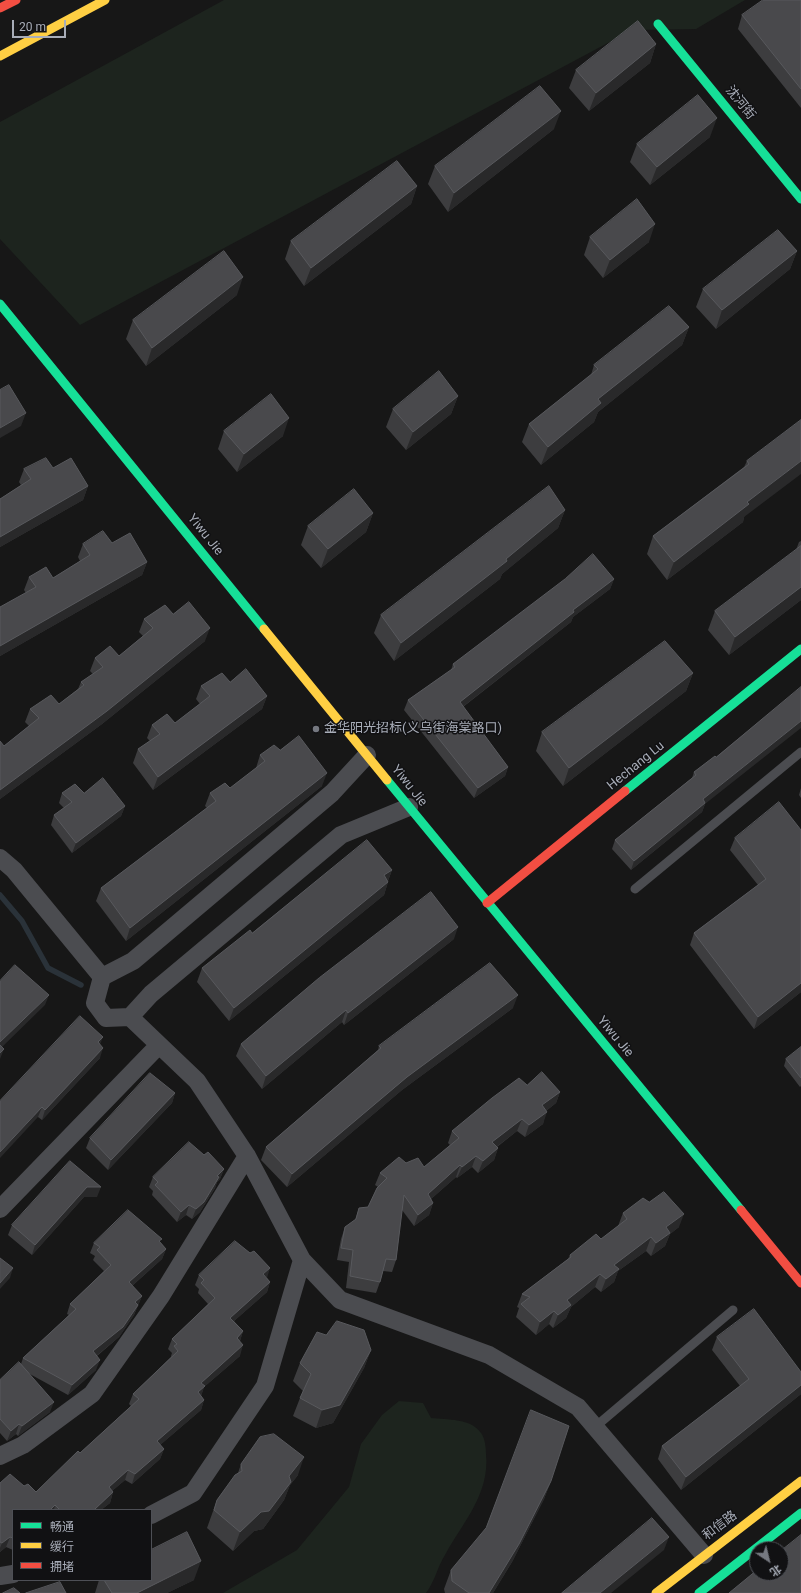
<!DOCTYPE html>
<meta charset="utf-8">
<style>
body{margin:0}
#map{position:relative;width:801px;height:1593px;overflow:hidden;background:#171717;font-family:Roboto,"Noto Sans SC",sans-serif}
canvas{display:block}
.legend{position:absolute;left:12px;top:1509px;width:140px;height:72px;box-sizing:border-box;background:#111113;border:1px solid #4d4f55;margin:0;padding:5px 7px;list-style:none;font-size:12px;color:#a8adb8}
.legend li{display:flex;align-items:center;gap:8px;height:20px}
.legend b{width:20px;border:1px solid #4d4f55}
.north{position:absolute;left:749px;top:1541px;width:40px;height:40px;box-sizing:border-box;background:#111113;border:1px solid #4d4f55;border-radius:50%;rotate:145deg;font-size:11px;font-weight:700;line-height:16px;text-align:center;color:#a8adb8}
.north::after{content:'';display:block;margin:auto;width:14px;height:18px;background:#757880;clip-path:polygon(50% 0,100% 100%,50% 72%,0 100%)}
.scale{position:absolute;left:12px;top:20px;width:54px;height:18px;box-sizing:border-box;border:2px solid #a8adb8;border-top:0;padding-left:5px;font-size:12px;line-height:14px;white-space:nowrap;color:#a8adb8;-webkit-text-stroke:3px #111113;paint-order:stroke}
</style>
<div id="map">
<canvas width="801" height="1593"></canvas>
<ul class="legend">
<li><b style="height:5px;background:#16e098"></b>畅通</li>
<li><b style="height:5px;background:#ffcf43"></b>缓行</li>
<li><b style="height:5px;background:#f24e42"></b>拥堵</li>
</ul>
<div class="north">北</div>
<div class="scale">20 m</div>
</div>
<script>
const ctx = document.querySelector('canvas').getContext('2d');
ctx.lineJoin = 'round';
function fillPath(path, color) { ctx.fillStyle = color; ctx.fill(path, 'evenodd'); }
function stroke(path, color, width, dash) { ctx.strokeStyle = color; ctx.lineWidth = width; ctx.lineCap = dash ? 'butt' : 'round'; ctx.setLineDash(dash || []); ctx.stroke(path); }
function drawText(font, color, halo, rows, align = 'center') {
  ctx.font = font + ' Roboto,"Noto Sans SC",sans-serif'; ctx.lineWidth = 3; ctx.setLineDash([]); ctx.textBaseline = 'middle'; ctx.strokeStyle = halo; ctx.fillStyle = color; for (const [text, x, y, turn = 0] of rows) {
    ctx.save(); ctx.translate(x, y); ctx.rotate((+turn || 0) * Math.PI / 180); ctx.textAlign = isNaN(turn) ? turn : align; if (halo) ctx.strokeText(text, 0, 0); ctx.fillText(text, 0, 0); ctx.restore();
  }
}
fillPath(new Path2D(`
 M224 0H745L696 29 632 30 80 325 0 239V122Z
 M399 1401 423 1403 431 1418C447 1420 471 1418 481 1433 485 1438 486 1448 486 1454 490 1494 463 1522 445 1555 437 1568 435 1581 426 1593H223L297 1550 349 1487 361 1444 382 1415Z`), '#1d241e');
stroke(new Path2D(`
 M0 895 22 921 48 968 81 985`), '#2a3239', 5.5);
stroke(new Path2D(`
 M635 889 801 752
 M595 1427 733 1310`), '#4b4c50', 9);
stroke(new Path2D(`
 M367 755 332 793 133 961 102 977 95 1003 106 1018 130 1017 151 994 341 835 409 807
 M0 858 14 870 102 977
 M130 1017 197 1081 247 1156 302 1260 265 1386 193 1493 151 1515
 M0 1209 159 1045
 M302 1260 340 1300 489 1355 578 1407 704 1555
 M0 1456 23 1445 92 1394 161 1296 247 1156
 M0 1576 13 1574`), '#4b4c50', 18);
stroke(new Path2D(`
 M658 24 801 199
 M0 304 264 629
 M387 780 741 1210
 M625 791 801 649
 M699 1593 801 1513`), '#16e098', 9);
stroke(new Path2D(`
 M0 56 105 0
 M264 629 387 780
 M656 1593 801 1481`), '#ffcf43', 9);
stroke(new Path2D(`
 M0 8 16 0
 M487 903 625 791
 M741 1210 801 1283`), '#f24e42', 9);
fillPath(new Path2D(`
 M801 0V108L738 29 742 15Z
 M656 44 650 63 589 111 569 88 576 70Z
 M554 129 448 212 428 184 435 166Z
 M710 137 650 185 630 162 637 144Z
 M417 186 411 204 304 286 285 259 291 241Z
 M590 237 649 242 603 278 584 255Z
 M797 251 790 269 716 329 696 307 703 289Z
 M237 295 146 366 126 339 133 320Z
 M689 327 682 345 598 412 594 422 541 465 522 442 529 424 591 375 594 365Z
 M458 396 451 414 406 450 386 427 393 409Z
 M801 420 744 517 743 522 667 580 647 554 653 536 744 467 747 461Z
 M224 431 283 436 237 472 218 449Z
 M53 468 88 486 83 500 0 547V499L21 485 19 482 24 469Z
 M565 510 558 528 502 574 500 579 394 661 374 633 381 615Z
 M373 513 366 532 321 568 301 545 308 526Z
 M801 541V600L729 655 708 630 715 611 796 550 799 542Z
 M112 543 147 562 142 575 0 656V607L26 593 24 590 29 577 53 578 80 561 78 557 83 544Z
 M614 579 610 589 573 617 571 622 463 707 508 767 505 776 474 798 404 710 408 700 451 670 453 664Z
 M173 614 205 641 102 724 0 799V741L4 746 29 726 25 722 30 709 59 704 78 689 81 682 93 674 90 671 95 658 119 656 143 636 139 632 144 619Z
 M693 673 686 691 563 786 536 751 542 732Z
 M230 682 267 696 262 709 153 790 133 763 138 749 150 741 147 738 152 725 175 723 200 704 196 699 201 686Z
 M280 750 322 786 126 941 96 901 101 888 207 808 205 806 210 793 230 788 256 768 260 755Z
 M715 756 705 804 702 812 631 870 612 849 615 840 692 778 694 772Z
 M801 788V798L799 795Z
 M62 793H84L125 806 121 816 72 853 51 825 54 815 64 808 59 803Z
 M801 830V992L754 1029 690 945 694 933 758 885 730 850 735 838Z
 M392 870 388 881V882L384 895 229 1021 197 982 202 968 252 933Z
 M454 939 344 1025 342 1022 262 1089 236 1056 241 1044Z
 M513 1008 402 1090 287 1187 261 1160 266 1147 378 1050 379 1046Z
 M100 1044V1058L42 1120 38 1117 0 1101Z
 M801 1047V1086L800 1087 784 1066 786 1059Z
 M527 1085 560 1092 556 1103 546 1111 543 1124 525 1137 517 1131 497 1147 498 1148 494 1160 478 1173 472 1167 457 1178 456 1177 431 1199 433 1203 429 1215 414 1226 402 1210 396 1260 392 1272 383 1271 380 1282 376 1293 346 1288 349 1262 337 1260 341 1239 345 1227 355 1220 359 1208 368 1207 378 1187 375 1185 380 1173 406 1163 424 1167 450 1145 448 1143 452 1131Z
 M175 1093 172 1103 108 1170 86 1148 90 1138Z
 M204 1155 224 1169 220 1179 217 1182 215 1188 200 1212 192 1219 186 1215 177 1222 152 1195 153 1191 149 1187 153 1177Z
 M70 1161 97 1197H84L32 1255 8 1235 12 1225Z
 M623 1213 679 1227 670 1234 665 1246 651 1256 646 1251 618 1271 614 1282 601 1292 595 1287 571 1307 566 1318 553 1328 549 1324 536 1335 516 1317 519 1308 517 1307 522 1294 568 1259 570 1255 601 1239 618 1226Z
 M160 1242 166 1249 162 1259 132 1286 142 1296 134 1315 119 1337 97 1356 96 1370 68 1395 28 1373 50 1412 18 1436 16 1434 7 1441 0 1433V1380L21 1364 23 1358 69 1315 67 1314 70 1304 104 1271 93 1260 95 1256 90 1253 94 1243Z
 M199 1275 267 1278 270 1282 267 1292 234 1321 243 1331 240 1341V1356L204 1387 201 1396 204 1400 201 1410 160 1445 164 1449 160 1459 132 1484 125 1480 112 1491 113 1492 110 1503 101 1510H13V1550L6 1547 0 1552V1483L24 1486 36 1492 80 1453 131 1406 129 1404 133 1394 171 1357V1356L172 1353 168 1349 172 1339 208 1304 198 1293 199 1289 195 1285Z
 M717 1337 801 1372V1394L681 1490 658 1459 662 1446 740 1386 712 1350Z
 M371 1350 364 1368 333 1423 316 1428 293 1416 300 1398 303 1391 293 1381 300 1363Z
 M241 1464 298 1475 290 1485 284 1500 263 1529 254 1531 233 1551 207 1528 217 1500 238 1473Z
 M551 1481 544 1499 512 1562 493 1593H445L444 1589 451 1570Z
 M99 1580H194L167 1593H95Z`), '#3d3d3f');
fillPath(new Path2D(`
 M656 44 650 63 589 111 596 93Z
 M561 111 554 129 448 212 454 193Z
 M717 118 710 137 650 185 657 167Z
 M417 186 411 204 304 286 311 268Z
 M655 224 649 242 603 278 610 260Z
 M797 251 790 269 716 329 722 310Z
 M243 277 237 295 146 366 152 348Z
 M689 327 682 345 598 412 594 422 541 465 548 447 598 399Z
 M458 396 451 414 406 450 413 432Z
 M26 413 21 426 0 438V428Z
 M289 418 283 436 237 472 244 454Z
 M801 461V474L744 517 743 522 667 580 674 562 747 502Z
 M88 486 83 500 0 547V537Z
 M565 510 558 528 502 574 500 579 394 661 401 643 506 559Z
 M373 513 366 532 321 568 328 549Z
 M147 562 142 575 0 656V646Z
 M614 579 610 589 573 617 571 622 456 712 460 702 573 610Z
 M801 587V600L729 655 735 637Z
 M210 628 205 641 102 724 0 799V790Z
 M693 673 686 691 563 786 569 768Z
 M267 696 262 709 153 790 158 777Z
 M801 721V728L705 804 702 812 631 870 634 861 703 799Z
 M508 767 505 776 474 798 478 788Z
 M327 773 322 786 126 941 130 928Z
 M125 806 121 816 72 853 76 843Z
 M392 870 387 883 388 882 384 895 229 1021 234 1008 384 875Z
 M458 927 454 939 344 1025 348 1013Z
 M801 983V992L754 1029 758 1017Z
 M49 995 45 1005 0 1049V1042Z
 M518 995 513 1008 402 1090 287 1187 292 1174 407 1077Z
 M346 1010 342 1022 262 1089 266 1076Z
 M103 1037 99 1047 98 1042Z
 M103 1048 100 1058 42 1120 45 1110Z
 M4 1049 0 1059V1053Z
 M560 1092 556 1103 538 1117 542 1105Z
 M175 1093 172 1103 108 1170 111 1160Z
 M42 1107 38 1117 0 1158V1152Z
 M547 1112 543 1124 525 1137 529 1125Z
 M522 1119 517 1131 487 1154 492 1142Z
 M498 1148 494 1160 478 1173 483 1161Z
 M476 1156 472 1167 457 1178 462 1167Z
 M460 1165 456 1177 423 1206 428 1194Z
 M224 1169 220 1179 217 1182 215 1188 200 1212 192 1219 196 1209 217 1176Z
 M87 1187H101L97 1197H84L32 1255 35 1245Z
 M433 1203 429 1215 414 1226 418 1215Z
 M189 1205 186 1215 177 1222 181 1212Z
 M684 1214 679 1227 670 1234 665 1246 651 1256 656 1243 666 1227Z
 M651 1237 646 1251 618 1271 614 1282 601 1292 606 1279 614 1265Z
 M166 1249 162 1259 125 1292 129 1282Z
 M13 1268 10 1278 0 1289V1283Z
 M270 1268 267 1278 263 1274Z
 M600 1274 595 1287 571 1307 566 1318 553 1328 558 1315 567 1300Z
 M270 1282 267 1292 226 1328 230 1318Z
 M142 1296 134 1315 119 1337 90 1361 93 1351 135 1302Z
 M554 1311 549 1324 536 1335 540 1322Z
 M243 1331 240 1341 237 1338Z
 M243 1345 240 1356 204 1387 201 1396 194 1402 201 1383Z
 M371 1350 364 1368 333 1423 316 1428 322 1410Z
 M100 1360 96 1370 68 1395 72 1385Z
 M801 1385V1394L681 1490 686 1477Z
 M204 1400 201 1410 153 1451 157 1441Z
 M54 1402 50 1412 18 1436 22 1426Z
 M19 1424 16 1434 7 1441 11 1431Z
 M164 1449 160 1459 132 1484 135 1474Z
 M304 1457 298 1475 290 1485 284 1500 263 1529 254 1531 233 1551 240 1532Z
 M128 1470 125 1480 105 1497 109 1487Z
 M551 1481 544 1499 512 1562 493 1593H489Z
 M113 1492 110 1503 101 1510H94Z
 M55 1505 54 1510H50Z
 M10 1537 6 1547 0 1552V1548L2 1543Z
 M669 1537 664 1550 611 1593H600Z
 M201 1561 194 1580 167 1593H137Z`), '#29292a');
const building = new Path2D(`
 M763 0H801V89L742 15Z
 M638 21 656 44 596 93 576 70Z
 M540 86 561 111 454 193 435 166Z
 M698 95 717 118 657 167 637 144Z
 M397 161 417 186 311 268 291 241Z
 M637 199 655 224 610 260 590 237Z
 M778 230 797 251 722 310 703 289Z
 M224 251 243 277 152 348 133 320Z
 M669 306 689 327 598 399 601 403 548 447 529 424 598 369 594 365Z
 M439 371 458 396 413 432 393 409Z
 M9 385 26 413 0 428V390Z
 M271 394 289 418 244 454 224 431Z
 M801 420V461L747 502 749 504 674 562 653 536 749 464 747 461Z
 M46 458 53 468 71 458 88 486 0 537V499L31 479 24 469Z
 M549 486 565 510 506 559 507 561 401 643 381 615Z
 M354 489 373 513 328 549 308 526Z
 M103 531 112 543 130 533 147 562 0 646V607L36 587 29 577 46 567 53 578 90 555 83 544Z
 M801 546V587L735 637 715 611Z
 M593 554 614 579 573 610 574 612 460 702 508 767 478 788 408 700 455 667 453 664 565 579Z
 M189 602 210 628 107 711 0 790V741L4 746 39 718 30 709 51 695 59 704 84 685 81 682 103 667 95 658 110 646 119 656 153 628 144 619 165 605 173 614Z
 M665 641 693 673 569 768 542 732Z
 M246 669 267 696 158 777 138 749 160 734 152 725 167 714 175 723 210 696 201 686 222 673 230 682Z
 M801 687V721L703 799 705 803 634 861 615 840 696 775 694 772 715 756 716 757Z
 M299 736 327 773 130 928 101 888 216 801 210 793 225 783 230 788 265 761 260 755 274 745 280 750Z
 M103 778 125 806 76 843 54 815 72 802 62 793 75 784 84 793Z
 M779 802 801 830V983L758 1017 694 933 766 879 735 838Z
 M367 840 392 870 384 875 388 882 234 1008 202 968 250 930 252 933Z
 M431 892 458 927 348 1013 346 1010 266 1076 241 1044 319 978Z
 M490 963 518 995 407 1077 292 1174 266 1147 381 1048 379 1046Z
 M15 965 49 995 0 1042V981Z
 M80 1016 103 1037 98 1042 103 1048 45 1110 42 1107 0 1152V1101Z
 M0 1045 4 1049 0 1053Z
 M801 1047V1078L786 1059Z
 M542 1072 560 1092 542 1105 547 1112 529 1125 522 1119 492 1142 498 1148 483 1161 476 1156 462 1167 460 1165 428 1194 433 1203 418 1215 404 1195 396 1260 386 1259 380 1282 350 1276 353 1250 341 1248 345 1227 356 1219 359 1208 368 1207 377 1188 387 1178 380 1173 399 1157 406 1163 418 1158 424 1167 459 1138 452 1131 492 1098 519 1078 527 1085Z
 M150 1073 175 1093 111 1160 90 1138Z
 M189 1142 204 1155 208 1152 224 1169 217 1176 219 1177 204 1202 196 1209 189 1205 181 1212 155 1185 158 1182 153 1177Z
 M70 1161 101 1187H87L35 1245 12 1225Z
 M664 1192 684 1214 666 1227 670 1233 656 1243 651 1237 614 1265 619 1269 606 1279 600 1274 567 1300 571 1305 558 1315 554 1311 540 1322 521 1304 530 1297 522 1294 571 1257 570 1255 596 1234 601 1239 627 1219 623 1213 643 1198 649 1202Z
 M128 1210 162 1239 159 1241 166 1249 129 1282 142 1296 135 1302 138 1305 123 1327 93 1351 100 1360 72 1385 23 1358 76 1309 70 1304 111 1265 97 1250 100 1247 94 1243Z
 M235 1241 250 1253 254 1251 270 1268 263 1274 270 1282 230 1318 243 1331 237 1338 243 1345 201 1383 205 1386 198 1392 204 1400 157 1441 164 1449 135 1474 128 1470 109 1487 113 1492 94 1510H60L55 1505 50 1510H13V1538L10 1537 2 1543 0 1542V1483L10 1474 24 1486 28 1484 36 1492 78 1451 80 1453 139 1399 133 1394 178 1351 174 1346 177 1344 172 1339 215 1298 201 1283 204 1280 199 1275Z
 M0 1258 13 1268 0 1283Z
 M754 1309 801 1372V1385L686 1477 662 1446 749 1379 717 1337Z
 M337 1321 364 1330 371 1350 340 1405 322 1410 300 1398 311 1374 300 1363 317 1332 326 1335Z
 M19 1362 54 1402 22 1426 19 1424 11 1431 0 1419V1380Z
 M531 1410 569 1426 551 1481 519 1544 489 1593H469L452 1581 451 1570 486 1528Z
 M274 1434 304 1457 289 1476 291 1482 269 1511 261 1512 240 1532 214 1510 217 1500 235 1475 242 1471 241 1464 260 1437Z
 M652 1518 669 1537 600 1593H562Z
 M187 1532 201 1561 137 1593H112L104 1580H151V1550Z
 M801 1535V1593H729L757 1570V1573H781V1551Z
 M60 1582 66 1593H26Z
 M14 1588 20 1593H3Z`);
fillPath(building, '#49494c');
stroke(building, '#58595d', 1);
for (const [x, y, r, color] of [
 [316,729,4,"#757880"]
]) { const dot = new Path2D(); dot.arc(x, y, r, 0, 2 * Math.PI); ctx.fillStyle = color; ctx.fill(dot); stroke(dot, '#111113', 1.5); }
drawText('13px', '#a8adb8', '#111113', [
 ["沈河街",740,103,51],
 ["Yiwu Jie",205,535,51],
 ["Hechang Lu",636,766,-39],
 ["Yiwu Jie",409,786,51],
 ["Yiwu Jie",615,1037,50],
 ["和信路",720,1526,-37]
]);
drawText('13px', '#a8adb8', '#111113', [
 ["金华阳光招标(义乌街海棠路口)",324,729]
], 'left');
</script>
